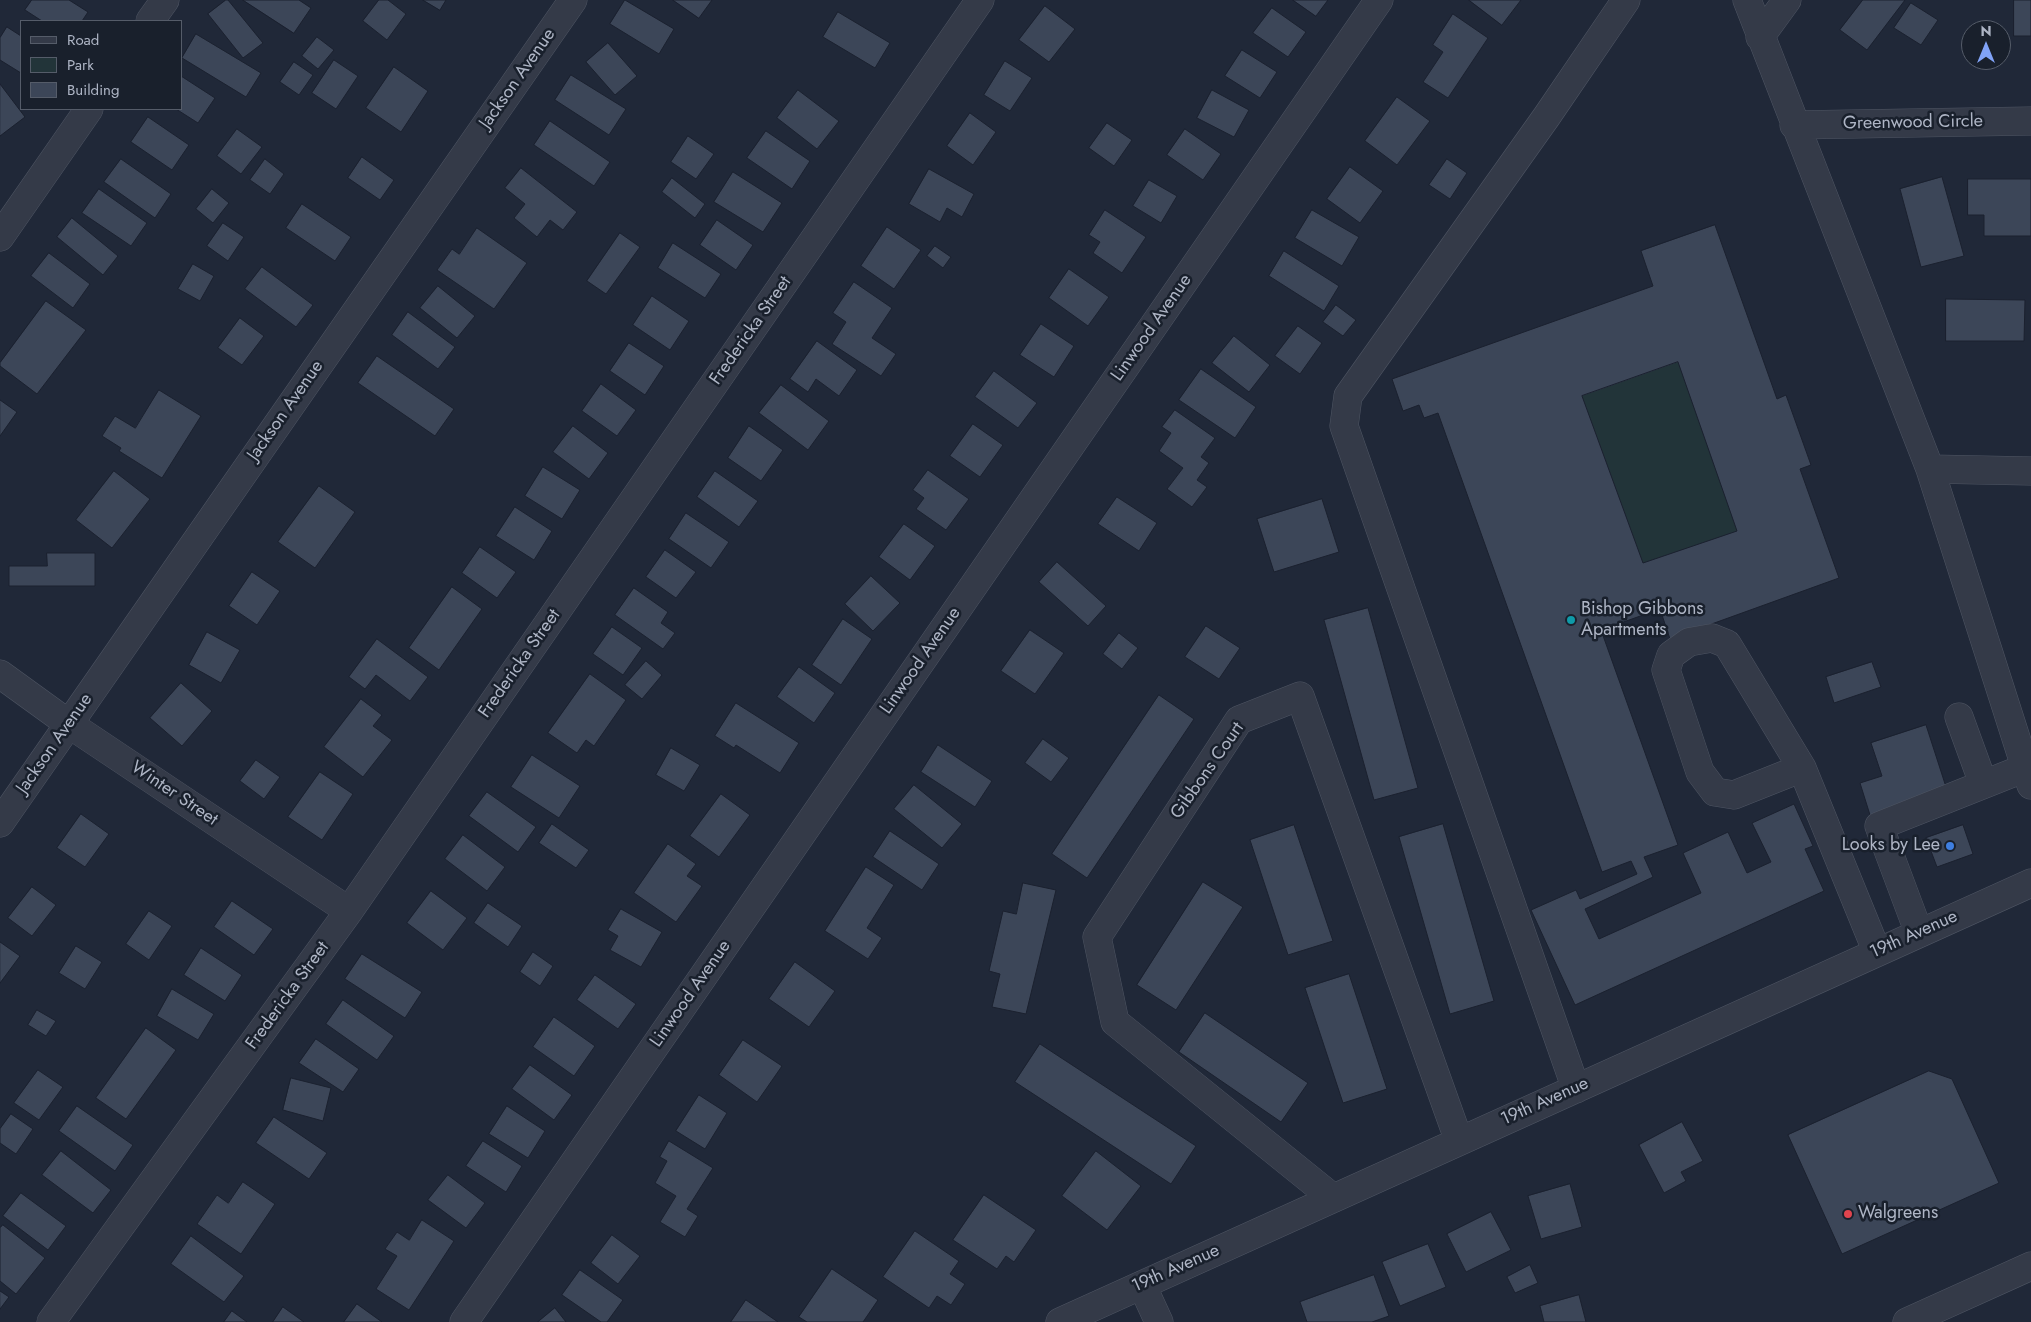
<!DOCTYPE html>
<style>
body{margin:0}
#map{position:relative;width:2031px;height:1322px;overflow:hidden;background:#202838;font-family:Jost,sans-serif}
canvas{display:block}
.legend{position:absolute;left:20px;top:20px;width:162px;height:90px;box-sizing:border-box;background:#19202c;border:1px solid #555c69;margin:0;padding:6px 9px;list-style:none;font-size:15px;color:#aeb5c5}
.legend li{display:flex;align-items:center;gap:10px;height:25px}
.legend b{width:25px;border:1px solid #555c69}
.north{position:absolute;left:1961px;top:20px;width:50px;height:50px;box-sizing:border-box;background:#19202c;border:1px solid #555c69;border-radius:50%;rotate:0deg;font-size:14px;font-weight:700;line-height:20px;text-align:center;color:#aeb5c5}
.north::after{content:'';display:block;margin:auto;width:18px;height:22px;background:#81a3f7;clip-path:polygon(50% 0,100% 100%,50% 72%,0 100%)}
</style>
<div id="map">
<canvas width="2031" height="1322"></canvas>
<ul class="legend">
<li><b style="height:6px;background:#343a48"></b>Road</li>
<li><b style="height:14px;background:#223439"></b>Park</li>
<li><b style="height:14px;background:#3c4658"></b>Building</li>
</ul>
<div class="north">N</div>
</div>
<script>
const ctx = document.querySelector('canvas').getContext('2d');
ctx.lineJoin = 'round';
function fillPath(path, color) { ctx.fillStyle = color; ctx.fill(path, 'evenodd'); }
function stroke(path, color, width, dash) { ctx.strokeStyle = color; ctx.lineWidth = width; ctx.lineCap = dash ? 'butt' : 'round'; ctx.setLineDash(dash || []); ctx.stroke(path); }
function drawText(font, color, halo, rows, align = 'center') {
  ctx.font = font + ' Jost,sans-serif'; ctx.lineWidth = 5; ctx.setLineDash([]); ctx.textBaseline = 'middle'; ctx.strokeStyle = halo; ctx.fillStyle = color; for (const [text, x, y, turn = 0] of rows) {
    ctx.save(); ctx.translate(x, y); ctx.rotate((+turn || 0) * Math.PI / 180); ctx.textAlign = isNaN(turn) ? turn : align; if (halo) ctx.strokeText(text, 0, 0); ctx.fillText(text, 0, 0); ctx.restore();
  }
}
fillPath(new Path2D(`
 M1678 362 1737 531 1643 563 1582 396Z`), '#223439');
const building = new Path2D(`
 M32 0H69L88 12 82 21H42L25 10Z
 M226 0H228L263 43 243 58 208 14Z
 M243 0H299L311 8 294 33Z
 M379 0H388L406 14 387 40 363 21Z
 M423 0H446L440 10Z
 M625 0 674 29 659 54 610 24Z
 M673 0H712L699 18Z
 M1293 0H1328L1316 16Z
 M1469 0H1521L1502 25Z
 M1863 0H1905L1867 50 1840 30Z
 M2014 0H2031V36H2014Z
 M1911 3 1938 20 1921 45 1894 28Z
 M1045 6 1075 29 1049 62 1019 40Z
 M1272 8 1306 32 1288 57 1253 33Z
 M838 12 890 43 875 68 823 37Z
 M1453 14 1488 38 1448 98 1423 82 1443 52 1433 45Z
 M7 27 21 36V73L0 60V38Z
 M196 34 261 73 246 97 182 58Z
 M317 37 334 50 318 69 302 56Z
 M608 43 637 76 615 95 586 62Z
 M1242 50 1277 72 1260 98 1225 76Z
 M334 60 358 76 336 109 312 93Z
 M1005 61 1032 78 1010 111 984 95Z
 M294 62 313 75 299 95 280 82Z
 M394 67 428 91 401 132 366 108Z
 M571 75 626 109 609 135 555 100Z
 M181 76 215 98 198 123 176 109H181Z
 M0 84 25 117 0 136Z
 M798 90 839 121 817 149 777 118Z
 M1212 90 1249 110 1234 137 1197 118Z
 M1397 97 1430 121 1397 165 1365 141Z
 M970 113 996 132 973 165 947 146Z
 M148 117 189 145 172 170 131 142Z
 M550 121 610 162 594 186 534 145Z
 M1107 123 1132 140 1114 166 1089 148Z
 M237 129 262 147 241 174 217 156Z
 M1185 129 1221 154 1203 180 1167 155Z
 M766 131 810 161 792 189 747 158Z
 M688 136 714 154 696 179 671 162Z
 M362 157 394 180 380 200 348 178Z
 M121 159 171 194 155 218 104 182Z
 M265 159 284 174 270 194 250 180Z
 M1447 159 1467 173 1450 199 1429 185Z
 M1350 167 1383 191 1360 223 1327 199Z
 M521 168 577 212 563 230 550 220 537 237 514 218 525 204 505 188Z
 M929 169 974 194 962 217 947 208 940 222 909 204Z
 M733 172 782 203 763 232 714 202Z
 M1942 177 1964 256 1921 267 1900 189Z
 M672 178 705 204 695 218 662 192Z
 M1968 179H2031V236H1984V215H1968Z
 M1149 180 1177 196 1161 223 1133 206Z
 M99 189 147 223 131 246 82 213Z
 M212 189 229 203 213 223 196 209Z
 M302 204 351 237 335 261 286 228Z
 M1105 210 1146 237 1122 273 1093 253 1100 242 1089 235Z
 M1312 210 1359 237 1342 266 1295 238Z
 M72 218 118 256 103 275 57 237Z
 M717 220 753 245 736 270 700 245Z
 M223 223 244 237 228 261 207 246Z
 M1715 225 1777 399 1786 395 1811 465 1800 469 1839 578 1670 639 1660 609 1601 630 1678 845 1644 857 1653 877 1585 909 1599 939 1701 893 1683 853 1728 832 1747 873 1771 862 1752 823 1794 804 1813 846 1805 849 1824 891 1575 1005 1531 910 1576 890 1580 899 1637 874 1631 861 1602 872 1438 413 1424 418 1419 405 1403 411 1392 379 1653 286 1641 251ZM1678 362 1737 531 1643 563 1582 396Z
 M887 227 921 250 894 289 861 266Z
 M477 228 527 263 494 309 437 270 452 249 459 254Z
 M620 233 640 247 606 294 587 281Z
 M673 243 721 274 705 298 658 268Z
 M935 246 951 257 943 268 927 256Z
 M1284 251 1339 286 1324 311 1269 276Z
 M49 253 90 284 73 308 31 276Z
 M193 264 214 276 200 301 178 289Z
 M262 267 313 305 296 327 245 289Z
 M1069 269 1109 297 1088 326 1049 298Z
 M854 282 892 308 872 338 896 354 881 376 832 344 846 322 833 313Z
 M438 286 475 316 457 338 420 308Z
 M652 296 689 321 670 350 633 325Z
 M1946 299 2025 300 2024 341H1946Z
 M46 301 86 330 37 394 0 366V363Z
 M1336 305 1356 320 1343 336 1323 322Z
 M408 312 455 347 438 369 392 335Z
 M240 318 264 336 242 365 218 348Z
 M1041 324 1074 346 1054 377 1020 355Z
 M1298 326 1322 343 1300 374 1275 356Z
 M1234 336 1270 365 1249 392 1212 363Z
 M817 341 857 370 839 396 816 379 808 392 790 379Z
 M629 343 664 366 645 395 610 371Z
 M377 356 454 409 435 436 358 383Z
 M1201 369 1256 407 1235 438 1179 400Z
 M994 371 1037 403 1018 428 975 397Z
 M601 384 636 410 617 436 582 411Z
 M781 385 829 421 808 450 759 413Z
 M159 390 201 416 162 478 119 451 121 448 102 436 115 416 135 428Z
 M0 400 17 412 0 436Z
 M1175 410 1215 438 1201 457 1209 463 1197 480 1207 487 1192 507 1167 489 1183 468 1159 451 1171 433 1162 427Z
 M973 424 1003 445 980 477 950 456Z
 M573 426 608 453 589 479 553 452Z
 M749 426 783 450 761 481 728 458Z
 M543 467 580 490 562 519 525 496Z
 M928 470 969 499 946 530 916 509 924 498 913 490Z
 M114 471 150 499 112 548 76 520Z
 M715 471 758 501 739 527 697 497Z
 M319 486 355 512 315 568 278 542Z
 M1117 497 1157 523 1139 551 1098 524Z
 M1322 499 1339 552 1274 572 1257 519Z
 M515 507 552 531 534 560 496 536Z
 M686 513 729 542 711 568 669 539Z
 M904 524 935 546 910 580 879 557Z
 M480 547 516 572 497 598 462 573Z
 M665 550 696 572 676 598 646 577Z
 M47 553H95V586H9V566H47Z
 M1057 562 1106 606 1088 626 1039 582Z
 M252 572 280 591 257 625 229 606Z
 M871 576 900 603 873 631 845 604Z
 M452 587 482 609 439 670 409 648Z
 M634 588 668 612 661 623 675 633 663 649 615 615Z
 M1368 608 1418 788 1374 800 1324 620Z
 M843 619 872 639 841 685 812 665Z
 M1206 626 1240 648 1219 679 1185 657Z
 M612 627 642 648 623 675 593 654Z
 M1030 630 1064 653 1035 694 1001 671Z
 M207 632 240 650 221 683 189 665Z
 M1119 633 1138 648 1122 669 1103 654Z
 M377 639 428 677 410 701 376 675 365 689 349 677Z
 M646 661 662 675 642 699 625 685Z
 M1872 662 1881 687 1834 703 1826 677Z
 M799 667 835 693 814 723 777 697Z
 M590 674 626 700 594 746 586 740 577 753 548 733Z
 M181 683 212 711 182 746 150 718Z
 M1159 695 1194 719 1087 878 1052 854Z
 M361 699 382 715 373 726 392 740 363 777 324 747Z
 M736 703 799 743 780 773 736 745 734 748 715 736Z
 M1926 725 1947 790 1870 815 1860 783 1882 776 1871 743Z
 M1043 739 1069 758 1051 782 1025 763Z
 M938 745 992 781 975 807 921 772Z
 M671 748 700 765 684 791 656 775Z
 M532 755 580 786 559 818 511 787Z
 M256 760 280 777 264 799 240 781Z
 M320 772 353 794 322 840 288 817Z
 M914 785 962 824 942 848 894 809Z
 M487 792 536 827 518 852 469 816Z
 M721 794 750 815 719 857 690 836Z
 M81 814 109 834 85 867 57 848Z
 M552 824 589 850 576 868 539 843Z
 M1443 824 1494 1001 1450 1014 1399 837Z
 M1294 825 1333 941 1288 955 1250 840Z
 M1963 825 1973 854 1937 867 1926 838Z
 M890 831 939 864 922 890 873 857Z
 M463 835 505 867 487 891 445 859Z
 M668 844 696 864 687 876 702 886 676 922 634 893Z
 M866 867 894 885 867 928 882 938 868 959 825 931Z
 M1203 882 1243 907 1176 1010 1137 985Z
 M1023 883 1056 890 1026 1014 992 1007 1000 974 989 971 1003 911 1016 914Z
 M32 887 56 905 32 936 8 918Z
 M431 891 467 918 443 950 407 923Z
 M232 901 273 929 254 955 214 927Z
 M488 903 522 926 508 947 474 923Z
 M621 909 662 932 641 967 610 950 618 936 608 930Z
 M149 911 172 926 149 960 126 944Z
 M0 942 20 956 0 983Z
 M76 946 102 962 85 989 59 973Z
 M201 948 242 975 225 1001 184 975Z
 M533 952 553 966 540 986 520 972Z
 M362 954 422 992 405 1018 345 979Z
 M795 962 835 991 809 1027 769 999Z
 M1349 974 1387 1089 1343 1103 1305 988Z
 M595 975 636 1004 618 1029 577 1000Z
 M172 989 214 1014 198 1040 157 1016Z
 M343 1000 394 1036 377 1060 326 1024Z
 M37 1010 56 1021 46 1036 28 1025Z
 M1205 1013 1308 1083 1281 1122 1179 1052Z
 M554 1017 595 1046 574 1076 533 1047Z
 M146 1028 176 1050 126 1119 96 1098Z
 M316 1039 359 1069 343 1092 299 1063Z
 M743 1040 782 1066 757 1102 719 1075Z
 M1040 1044 1196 1146 1171 1184 1015 1082Z
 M530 1065 572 1095 554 1120 512 1089Z
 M38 1070 63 1087 39 1120 14 1103Z
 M1929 1071 1952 1079 1999 1183 1842 1254 1788 1135Z
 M291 1078 331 1088 323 1121 283 1110Z
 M699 1095 727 1113 705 1149 676 1131Z
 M77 1106 133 1145 115 1171 59 1131Z
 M507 1106 545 1131 528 1158 489 1134Z
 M11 1114 33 1129 16 1154 0 1143V1129Z
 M274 1117 327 1153 309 1179 256 1143Z
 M1682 1122 1703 1161 1681 1172 1686 1181 1664 1193 1639 1145Z
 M483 1141 522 1166 506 1192 466 1166Z
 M669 1141 713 1168 687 1209 698 1216 685 1237 660 1222 676 1196 655 1183 667 1161 660 1157Z
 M61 1151 111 1190 93 1213 42 1175Z
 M1096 1151 1141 1186 1107 1230 1062 1196Z
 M448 1175 485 1203 466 1228 428 1200Z
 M243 1182 275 1204 241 1254 197 1224 217 1195 228 1203Z
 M1570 1184 1582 1227 1541 1239 1528 1196Z
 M21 1193 66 1226 48 1250 3 1216Z
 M984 1195 1036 1230 1014 1262 1006 1256 997 1269 953 1240Z
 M1491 1212 1511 1250 1466 1272 1447 1234Z
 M422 1220 454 1241 409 1310 376 1289 397 1256 385 1249 397 1232 409 1240Z
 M3 1225 45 1258 16 1294 0 1281V1228Z
 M915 1231 959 1261 950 1274 965 1284 951 1305 937 1296 929 1308 883 1277Z
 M612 1235 640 1256 618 1284 591 1263Z
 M191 1236 244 1276 224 1302 171 1264Z
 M1428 1244 1446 1287 1400 1306 1382 1262Z
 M1530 1265 1538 1283 1515 1293 1507 1277Z
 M832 1269 878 1300 863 1322H807L799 1317Z
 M580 1270 623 1300 607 1322H601L562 1295Z
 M1374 1275 1389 1316 1372 1322H1307L1300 1302Z
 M0 1291 9 1297 0 1309Z
 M1579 1295 1586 1322H1544L1540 1306Z
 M746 1300 778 1322H731Z
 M357 1304 382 1322H344Z
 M283 1307 304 1322H273Z
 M555 1308 566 1322H538Z
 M232 1311 247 1322H224Z`);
fillPath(building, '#3c4658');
stroke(building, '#1b212f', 1);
const minor = new Path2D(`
 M1747 0 1930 469 2031 785
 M150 21 165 0
 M1760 37 1787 0
 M1794 125 2031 121
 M0 237 89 109
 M1930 469 2031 471
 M0 674 69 724 349 911
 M1959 717 1983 783
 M1802 768 1734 795 1715 792 1700 772 1666 670 1671 655 1689 642 1712 638 1727 644 1802 768 1877 952
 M0 823 573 0
 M1919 933 1879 826 2025 768
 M1576 1089 1344 426 1348 396 1547 116 1626 0
 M1333 1198 1115 1022 1097 937 1239 720 1300 696 1459 1141
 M1142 1285 1159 1322
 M51 1322 349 911 980 0
 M464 1322 1379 0
 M1060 1322 2031 883
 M1907 1322 2031 1266`);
stroke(minor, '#4e5563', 29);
stroke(minor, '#343a48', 28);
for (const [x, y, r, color] of [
 [1571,620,5,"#0f9aa8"],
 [1950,846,5,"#3f7fe0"],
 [1848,1214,5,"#e0444e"]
]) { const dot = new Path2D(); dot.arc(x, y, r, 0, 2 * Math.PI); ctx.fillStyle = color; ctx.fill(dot); stroke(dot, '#19202c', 2); }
drawText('18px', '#aeb5c5', '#19202c', [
 ["Jackson Avenue",518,79,-55],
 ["Greenwood Circle",1913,123,-1],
 ["Linwood Avenue",1152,328,-55],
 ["Fredericka Street",751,331,-55],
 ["Jackson Avenue",286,411,-55],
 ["Linwood Avenue",921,661,-55],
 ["Fredericka Street",520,664,-55],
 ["Jackson Avenue",55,744,-55],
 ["Gibbons Court",1208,771,-55],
 ["Winter Street",174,794,34],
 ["19th Avenue",1914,935,-24],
 ["Linwood Avenue",691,994,-55],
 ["Fredericka Street",288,996,-54],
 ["19th Avenue",1545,1102,-24],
 ["19th Avenue",1176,1269,-24]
]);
drawText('18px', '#aeb5c5', '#19202c', [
 ["Bishop Gibbons",1581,610],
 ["Apartments",1581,631],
 ["Looks by Lee",1940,846,"right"],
 ["Walgreens",1858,1214]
], 'left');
</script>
